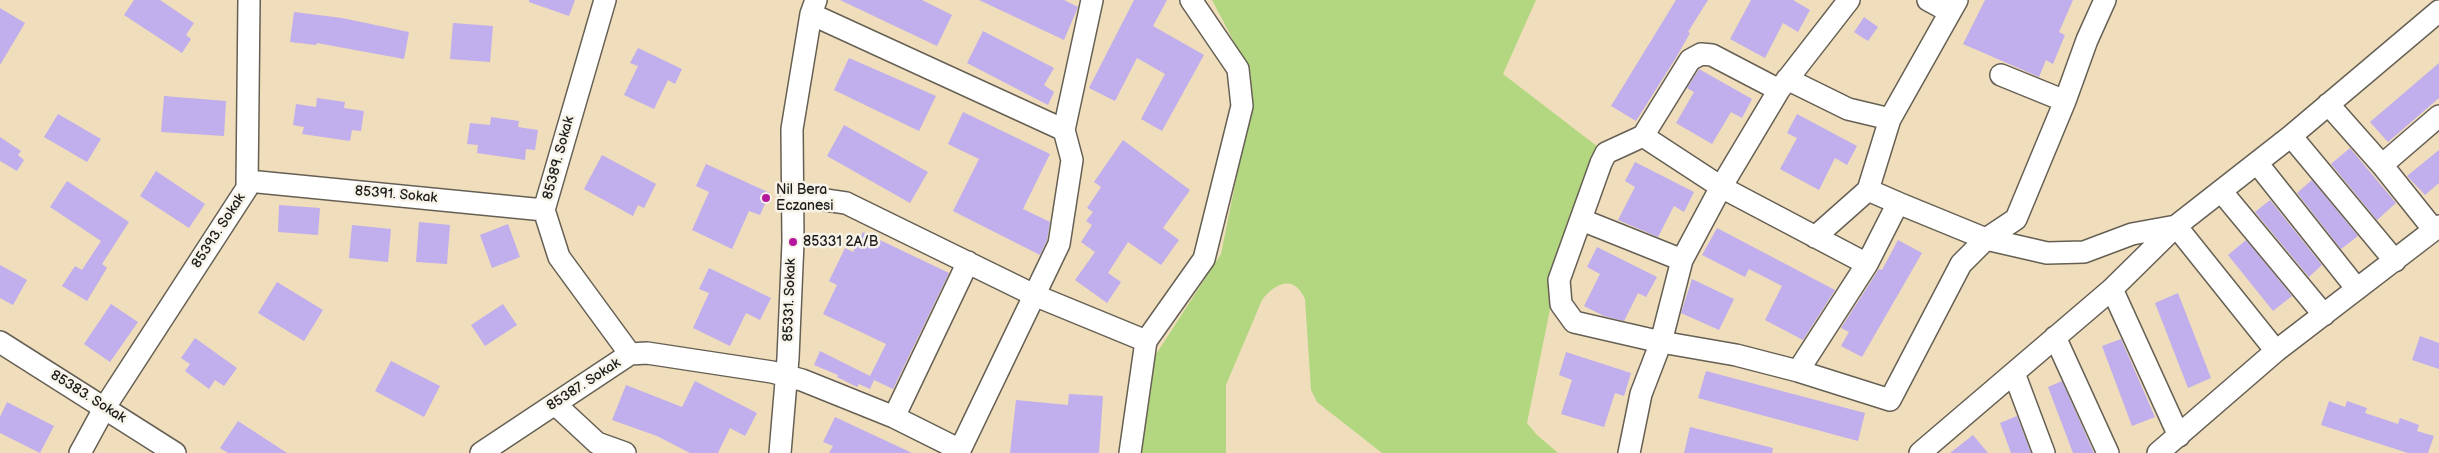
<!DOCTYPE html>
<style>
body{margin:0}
canvas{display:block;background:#efddbc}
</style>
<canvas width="2439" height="453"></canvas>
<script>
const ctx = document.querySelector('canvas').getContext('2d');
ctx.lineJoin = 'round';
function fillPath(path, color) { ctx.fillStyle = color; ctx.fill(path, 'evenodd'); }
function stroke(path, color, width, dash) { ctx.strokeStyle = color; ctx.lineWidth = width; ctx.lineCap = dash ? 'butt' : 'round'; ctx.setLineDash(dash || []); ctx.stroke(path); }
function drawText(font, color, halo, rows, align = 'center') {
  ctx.font = font + ' "Balsamiq Sans",sans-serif'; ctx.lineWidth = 5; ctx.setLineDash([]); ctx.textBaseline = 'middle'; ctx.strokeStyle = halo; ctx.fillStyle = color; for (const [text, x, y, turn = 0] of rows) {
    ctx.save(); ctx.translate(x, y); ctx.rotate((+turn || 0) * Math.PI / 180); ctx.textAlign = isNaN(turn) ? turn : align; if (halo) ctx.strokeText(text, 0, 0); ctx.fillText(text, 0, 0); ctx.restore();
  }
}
fillPath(new Path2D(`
 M1212 0H1536L1503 74 1602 150 1562 250 1527 423 1536 434 1558 453H1382L1317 402 1311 390 1305 299C1294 274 1275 283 1262 300L1226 385V453H1134L1149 365 1221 254 1251 106V74Z`), '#b3d780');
fillPath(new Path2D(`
 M134 0H160L194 23 186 35 191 39 182 53 124 15Z
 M529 0H575L569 16 529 2Z
 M840 0H922L952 15 937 46Z
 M979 0H1064L1078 7 1064 40Z
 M1134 0H1167L1153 26 1204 55 1162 131 1141 119 1165 74 1137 58 1115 101 1089 88Z
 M1676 0H1708L1688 32 1690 33 1677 56 1636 121 1611 106Z
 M1751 0H1793L1810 10 1798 32 1783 23 1765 58 1730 39Z
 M1985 0H2073L2059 32 2065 35 2053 64 2046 60 2039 77 1963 44Z
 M0 8 25 23 0 65Z
 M294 12 342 18 409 32 404 59 317 43 316 45 290 42Z
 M1864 17 1878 27 1868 41 1854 32Z
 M453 23 493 26 490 62 450 59Z
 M983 31 1054 68 1044 85 1054 92 1048 105 967 63Z
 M638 48 682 69 675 84 668 80 654 109 624 95 638 66 630 63Z
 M849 58 936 96 919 131 834 90Z
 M2439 63V98L2388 142 2370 122Z
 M1699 69 1752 99 1742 118 1731 112 1712 144 1676 123 1694 92 1687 88Z
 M164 96 226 101 224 136 161 132Z
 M317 98 345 102 344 108 364 111 361 131 352 130 350 141 302 134 304 127 293 125 296 104 316 107Z
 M963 112 1050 154 1023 209 1050 222 1047 240 1040 255 953 211 979 159 948 144Z
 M58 114 101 139 87 162 44 137Z
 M1797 114 1857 146 1847 165 1835 158 1819 190 1780 169 1797 138 1787 133Z
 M491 117 519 121 518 127 538 130 535 150 526 149 525 160 477 153 478 145 467 144 470 123 490 125Z
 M844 125 928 172 910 203 827 156Z
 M0 137 21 151 18 155 24 160 17 171 0 161Z
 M1123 140 1190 190 1163 228 1179 240 1161 265 1128 242 1108 273 1121 282 1107 303 1075 280 1095 252 1081 242 1092 225 1086 221 1093 212 1087 208 1101 187 1094 182Z
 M2350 148 2396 203 2377 220 2331 164Z
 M2439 150V183L2425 195 2407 176Z
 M602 155 656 184 644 208 638 205 633 216 584 189Z
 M1635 162 1694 192 1684 212 1674 206 1658 237 1618 220 1635 187 1625 181Z
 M706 164 770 193 760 215 749 211 732 249 692 230 709 192 696 186Z
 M156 171 205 204 189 228 140 196Z
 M2312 180 2358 236 2341 249 2297 193Z
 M67 181 129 222 102 264 107 268 87 301 62 286 75 266 82 270 101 241 50 207Z
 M2270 200 2322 265 2309 277 2255 212Z
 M279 205 320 208 318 235 278 232Z
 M419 222 450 225 447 264 416 262Z
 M508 224 520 257 492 268 480 235Z
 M352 225 391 229 388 262 349 258Z
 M1717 228 1835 290 1803 340 1765 320 1782 286 1749 269 1745 277 1702 255Z
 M863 232 949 273 893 389 874 380 870 389 859 384 857 387 837 377 838 375 814 365 820 351 870 376 886 344 823 314 837 285 829 281 845 248 853 252Z
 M1898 240 1922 253 1862 357 1841 346 1849 332 1841 328 1879 269 1882 270Z
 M2246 240 2292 296 2273 311 2228 255Z
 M1597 247 1657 277 1646 297 1638 293 1624 321 1604 316 1584 306 1600 274 1587 267Z
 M0 265 27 280 13 305 0 298Z
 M709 268 771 298 760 320 746 313 730 346 693 328 709 293 699 289Z
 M1692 279 1734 299 1719 330 1681 313Z
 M277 282 323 310 304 341 258 313Z
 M2178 293 2211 378 2188 388 2155 303Z
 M111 304 138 322 110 362 84 344Z
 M503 304 517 325 485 346 471 325Z
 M2420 336 2439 343V369L2412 360Z
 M195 338 237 368 224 386 215 380 209 389 185 371 190 364 181 358Z
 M2121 339 2155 417 2132 426 2102 346Z
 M1566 352 1631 373 1624 396 1615 393 1604 427 1561 414 1572 380 1559 375Z
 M391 361 440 386 424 417 375 391Z
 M1706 371 1865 413 1858 441 1698 398Z
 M695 381 757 413 745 436 730 428 718 453H690L657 436 612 420 626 385 682 407Z
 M2062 381 2094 453H2073L2048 387Z
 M1069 394 1103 396 1099 453H1010L1016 400 1068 405Z
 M2329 401 2345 407 2347 401 2367 408 2365 413 2398 424 2400 418 2419 425 2417 431 2434 436 2428 453H2408L2321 425Z
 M7 402 54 426 40 453 0 433V417Z
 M2017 416 2031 453H2011L2000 423Z
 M835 417 912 453H829L833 446 823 442Z
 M238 421 287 453H228L220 448Z
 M1690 427 1773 448 1772 453H1684Z
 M1973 435 1988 453H1950Z`), '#c0aeed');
const minor = new Path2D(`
 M605 0 544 210 559 257 630 354
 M1928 0 1950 12
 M2105 0 2087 40 2065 101 2016 219 1986 239 1961 264 1890 400 1798 371 1736 355 1661 342 1574 322 1561 304 1559 280 1601 163 1606 153 1643 136 1721 187 1867 264 1898 203 1986 239 2047 253 2084 252 2132 234 2176 226 2276 351
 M811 14 1064 130
 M2001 75 2065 101
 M1787 79 1848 109 1890 119
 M2328 104 2382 165 2434 230
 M1643 136 1690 60 1701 54 1712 55 1779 90
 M2291 136 2395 261
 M2257 163 2357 289
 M2382 165 2439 116
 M248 181 544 210
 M2221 191 2324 315
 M791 195 846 203 1034 295 1146 341
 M1898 203 1868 190 1890 119 1957 0
 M1582 220 1682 260
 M1815 237 1868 190
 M2112 289 2179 436
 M2055 337 2108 453
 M0 342 175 453
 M1798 371 1867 264
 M2014 373 2044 453
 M555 404 597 443 625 453
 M894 417 968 262
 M80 453 105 407 247 188 249 0
 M481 453 630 354 647 353 772 372 802 380 894 417 960 450 1059 244 1072 160 1064 130 1092 0
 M780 453 788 358 793 242 792 129 811 14 816 0
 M1130 453 1146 341 1204 259 1242 106 1238 69 1191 0
 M1629 453 1641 394 1661 342 1682 260 1721 187 1779 90 1849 0
 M1920 453 2112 289 2176 226 2291 136 2439 11
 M2158 453 2276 351 2439 226`);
stroke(minor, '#666054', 24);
stroke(minor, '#fff', 21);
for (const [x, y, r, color] of [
 [766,198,5,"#b5179e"],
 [793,242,5,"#b5179e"]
]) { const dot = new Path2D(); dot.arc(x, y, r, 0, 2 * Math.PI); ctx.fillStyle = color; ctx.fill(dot); stroke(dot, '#f7f3e8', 2); }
drawText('14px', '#1c1c1c', '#f7f3e8', [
 ["85389. Sokak",559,158,-75],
 ["85391. Sokak",396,195,5],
 ["85393. Sokak",219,231,-57],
 ["85331. Sokak",790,300,-88],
 ["85387. Sokak",584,385,-33],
 ["85383. Sokak",88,397,32]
]);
drawText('14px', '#1c1c1c', '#f7f3e8', [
 ["Nil Bera",776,190],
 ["Eczanesi",776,206],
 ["85331 2A/B",803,242]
], 'left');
</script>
